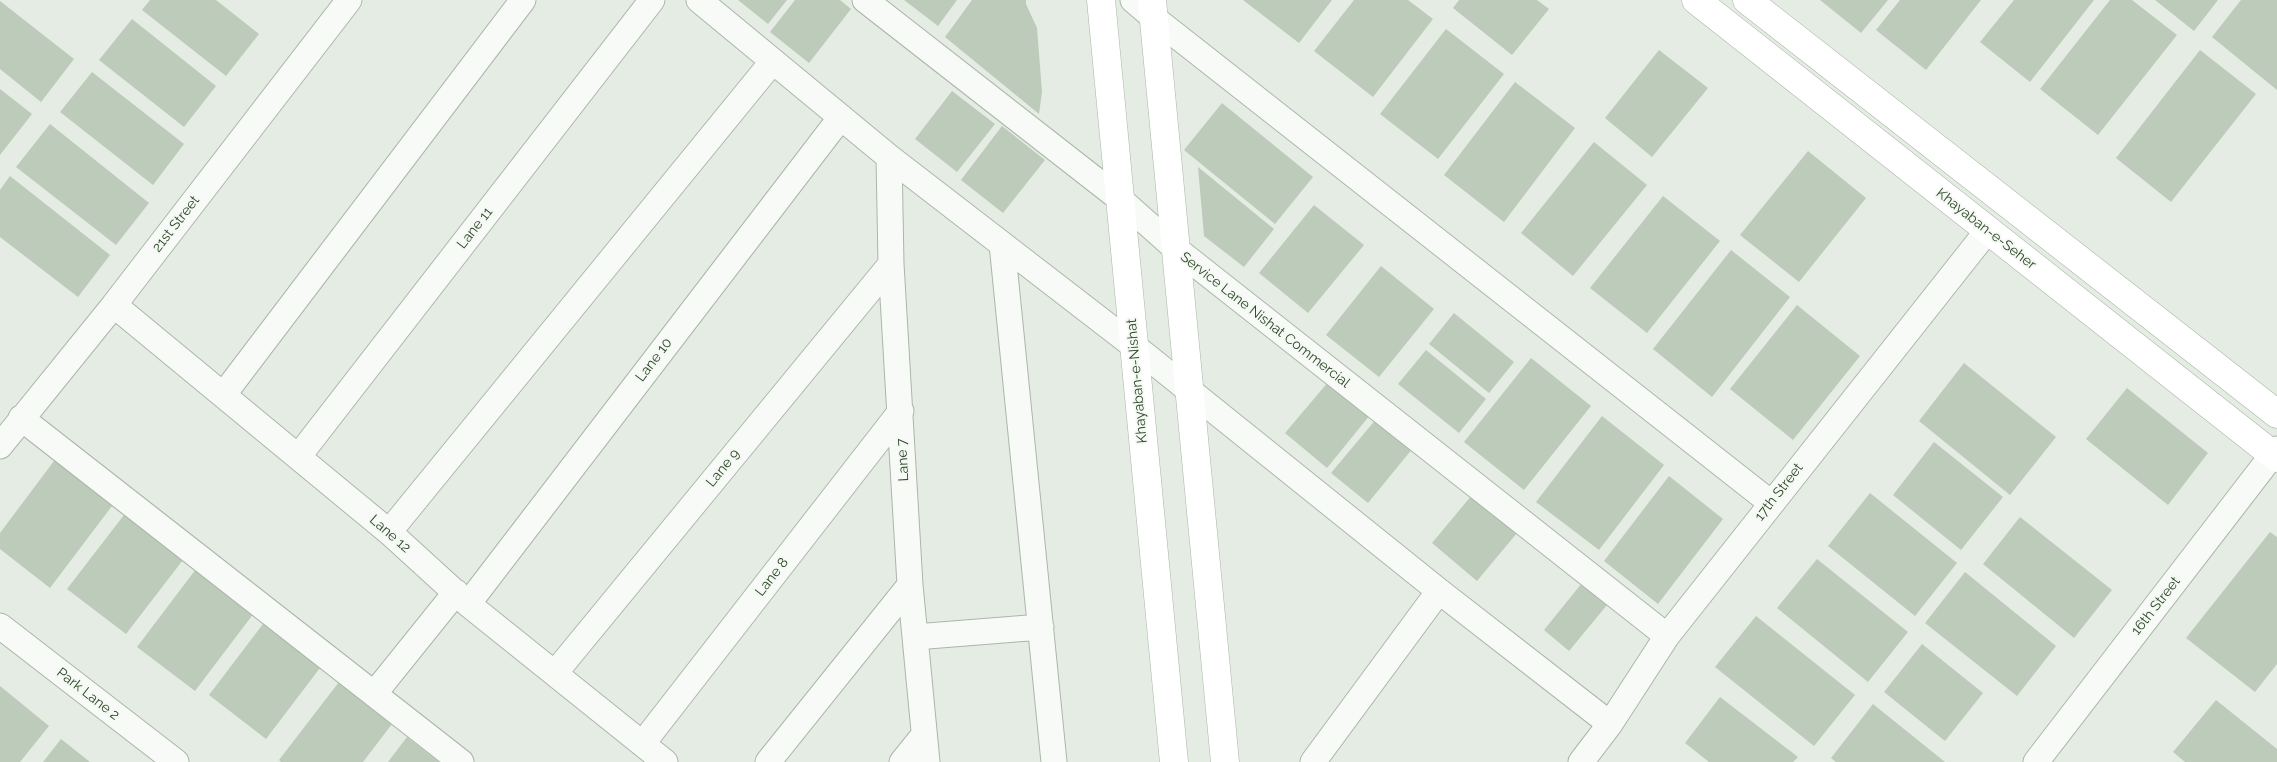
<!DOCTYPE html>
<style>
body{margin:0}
canvas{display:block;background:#e5ece3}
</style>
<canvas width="2277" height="762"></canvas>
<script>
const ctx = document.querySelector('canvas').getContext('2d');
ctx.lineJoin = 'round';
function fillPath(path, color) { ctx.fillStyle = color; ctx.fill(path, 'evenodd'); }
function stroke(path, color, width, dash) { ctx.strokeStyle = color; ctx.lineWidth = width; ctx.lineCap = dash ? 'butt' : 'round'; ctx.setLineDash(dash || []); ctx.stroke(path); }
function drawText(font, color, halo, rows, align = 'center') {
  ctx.font = font + ' Raleway,sans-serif'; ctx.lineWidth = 4; ctx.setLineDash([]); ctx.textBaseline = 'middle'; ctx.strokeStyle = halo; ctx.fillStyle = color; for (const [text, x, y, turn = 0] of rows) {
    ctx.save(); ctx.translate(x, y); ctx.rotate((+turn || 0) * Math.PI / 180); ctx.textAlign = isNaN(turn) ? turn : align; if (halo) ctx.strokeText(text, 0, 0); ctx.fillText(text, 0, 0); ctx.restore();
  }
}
fillPath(new Path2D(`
 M150 0H216L259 34 226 76 142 10Z
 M738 0H787L768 24Z
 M795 0H840L851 9 809 63 770 32Z
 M904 0H957L938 26Z
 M972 0H1026V4L1037 28 1042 92 1039 114 945 37Z
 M1243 0H1332L1299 43Z
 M1354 0H1408L1433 19 1373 97 1314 51Z
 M1459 0H1537L1549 9 1512 55 1453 8Z
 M1820 0H1888L1861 33Z
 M1900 0H1981L1926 70 1876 30Z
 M2014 0H2094L2030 82 1980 42Z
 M2110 0H2132L2177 35 2098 135 2040 89Z
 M2155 0H2218L2194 31Z
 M2241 0H2277V90L2212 37Z
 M0 1 74 59 41 102 0 69Z
 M132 19 216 86 184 127 99 60Z
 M1446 29 1504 74 1438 159 1380 114Z
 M1659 50 1708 88 1652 157 1605 118Z
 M2200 50 2256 94 2171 202 2116 158Z
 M92 72 184 144 153 185 60 112Z
 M1515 82 1575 128 1504 222 1444 175Z
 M0 89 32 114 0 155Z
 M952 91 995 124 957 172 915 139Z
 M1222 103 1313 177 1275 224 1184 150Z
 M50 124 149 203 116 245 16 167Z
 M1002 126 1045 160 1003 213 961 180Z
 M1594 142 1647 185 1573 276 1521 233Z
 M1808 151 1866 198 1799 282 1740 235Z
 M1198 167 1274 229 1244 267 1204 236Z
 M10 176 110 255 78 297 0 237V190Z
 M1663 196 1720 241 1647 333 1590 288Z
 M1314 205 1364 245 1308 313 1259 273Z
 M1731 250 1790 297 1712 397 1653 349Z
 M1381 266 1434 309 1379 377 1326 335Z
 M1797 305 1860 356 1793 440 1730 389Z
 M1454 313 1514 362 1489 393 1429 344Z
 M1426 350 1486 399 1459 433 1398 384Z
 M1531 358 1591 406 1524 490 1464 442Z
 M1964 363 2056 437 2010 495 1919 421Z
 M1329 381 1370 415 1327 468 1285 433Z
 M2127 388 2208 453 2168 505 2086 439Z
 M1602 416 1664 465 1599 550 1536 502Z
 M1377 418 1413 448 1368 503 1331 473Z
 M1934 442 2003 497 1961 550 1893 495Z
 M57 457 115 502 50 588 0 549V533Z
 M1669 476 1723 519 1658 604 1604 561Z
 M1870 493 1957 563 1915 616 1828 546Z
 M1472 495 1517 533 1477 581 1432 543Z
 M127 511 186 556 126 634 67 589Z
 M2020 517 2112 590 2074 638 1983 564Z
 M2270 532 2277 537V664L2255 692 2186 638Z
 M1817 559 1908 632 1868 682 1777 608Z
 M196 569 254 613 195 691 137 647Z
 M1965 572 2056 646 2017 696 1925 623Z
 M1586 578 1612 599 1569 651 1544 630Z
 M1756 616 1855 695 1814 746 1715 667Z
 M266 620 323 664 266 739 209 695Z
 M1922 644 1983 693 1945 741 1884 692Z
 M339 682 392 724 363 762H281L279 760Z
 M0 686 49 726 20 762H0Z
 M1720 697 1798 757 1793 762H1709L1685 743Z
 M2216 700 2277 749V762H2185L2173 752Z
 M1873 704 1945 762H1836L1831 758Z
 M407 737 439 762H388Z
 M61 739 90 762H43Z`), '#bdcbba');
const street = new Path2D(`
 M699 0 889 157 1134 346 1439 591 1610 724
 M865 0 1120 199 1176 249 1667 636
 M1133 0 1154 18 1771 503
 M889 157 891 264 910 585 927 762
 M1002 244 1054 762
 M114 305 389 532 468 604 665 762
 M224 394 523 0
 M21 418 461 762
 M0 446 114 305 349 0
 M298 457 652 0
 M389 532 773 61
 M468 604 841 117
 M0 626 176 762
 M915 637 1041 627
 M555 673 891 264
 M374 694 456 592
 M643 743 901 411
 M768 762 910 585
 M902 762 923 736
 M1313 762 1439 591
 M1581 762 1610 724 1667 636 1988 230
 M2036 762 2277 449`);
const secondary = new Path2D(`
 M1101 0 1174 762
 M1152 0 1225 762
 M1696 0 2277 458
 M1747 0 2277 414`);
stroke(street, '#aab7a8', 27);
stroke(secondary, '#aab7a8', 29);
stroke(street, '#f7faf7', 25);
stroke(secondary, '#fff', 28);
drawText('14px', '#2e462a', '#f5f9f3', [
 ["21st Street",176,224,-52],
 ["Lane 11",475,228,-52],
 ["Khayaban-e-Seher",1986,229,38],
 ["Service Lane Nishat Commercial",1265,320,38],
 ["Lane 10",654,360,-53],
 ["Khayaban-e-Nishat",1137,381,-95],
 ["Lane 7",903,460,-93],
 ["Lane 9",723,468,-51],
 ["17th Street",1779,492,-52],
 ["Lane 12",390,534,41],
 ["Lane 8",772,577,-52],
 ["16th Street",2156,606,-52],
 ["Park Lane 2",88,694,38]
]);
</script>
